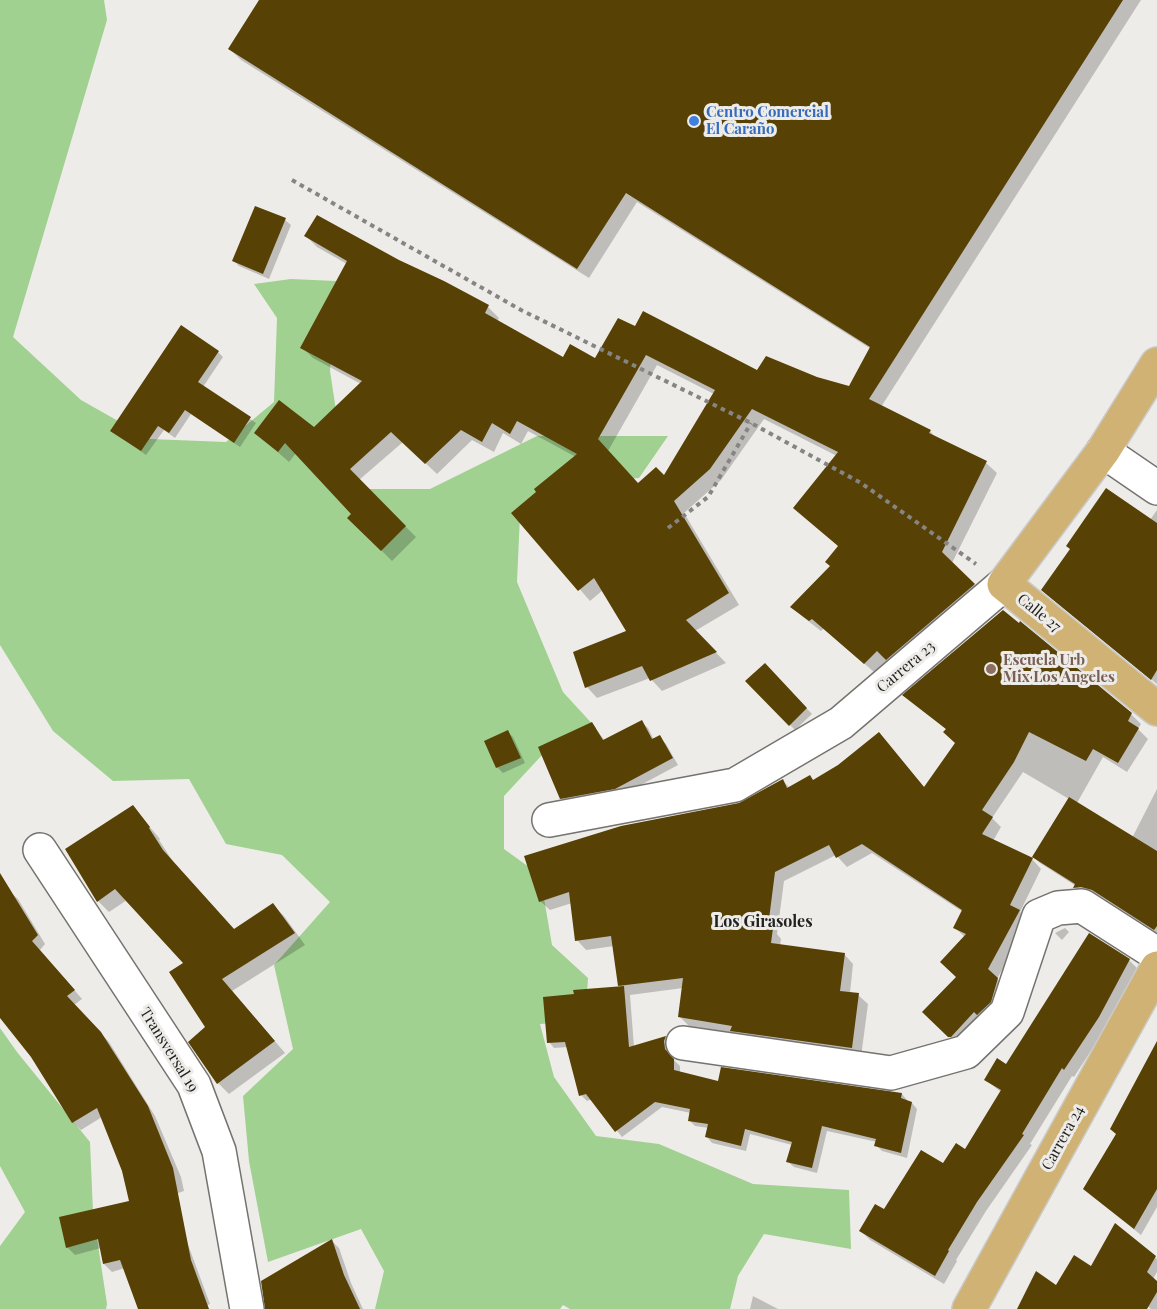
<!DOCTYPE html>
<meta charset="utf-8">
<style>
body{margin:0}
canvas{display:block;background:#eeece8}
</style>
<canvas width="1157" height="1309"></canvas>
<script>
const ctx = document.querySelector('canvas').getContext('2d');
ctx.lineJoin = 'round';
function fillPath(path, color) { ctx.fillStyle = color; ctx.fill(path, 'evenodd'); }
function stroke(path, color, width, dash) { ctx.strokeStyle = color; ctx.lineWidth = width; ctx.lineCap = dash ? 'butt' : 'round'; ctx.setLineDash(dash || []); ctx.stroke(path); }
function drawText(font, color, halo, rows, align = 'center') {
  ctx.font = font + ' "Playfair Display",serif'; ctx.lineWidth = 6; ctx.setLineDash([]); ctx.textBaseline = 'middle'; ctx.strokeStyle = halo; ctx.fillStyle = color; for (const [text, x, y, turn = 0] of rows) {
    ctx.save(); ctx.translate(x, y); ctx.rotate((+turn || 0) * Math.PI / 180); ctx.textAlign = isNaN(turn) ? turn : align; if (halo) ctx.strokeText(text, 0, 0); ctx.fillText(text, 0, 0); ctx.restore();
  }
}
fillPath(new Path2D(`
 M0 0H104L107 20 13 337 81 400 150 439 226 442 274 402 277 318 254 284 291 279 336 281 330 371 339 430 353 489H430L537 436H668L639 478 563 484 520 515 517 582 563 692 596 728 543 754 504 796V849L540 875 552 945 588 978 585 1021 540 1024 554 1077 596 1136 659 1144 753 1184 849 1190 851 1249 764 1234 738 1276 730 1309H570L563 1305 560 1309H375L384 1271 361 1229 268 1262 249 1161 243 1096 293 1049 274 965 330 902 282 855 226 844 189 779 113 781 53 731 0 645Z
 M0 1028 17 1052 90 1142 93 1212 107 1304 106 1309H0V1246L25 1212 0 1166Z`), '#a0d191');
fillPath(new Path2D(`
 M261 0H1141L881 407 930 431 936 438 986 463 997 473 952 563 985 596 875 673 824 628 821 631 803 617 793 607 832 567 839 547 837 456 764 419 721 480 684 513 739 605 695 631 726 663 662 691 650 678 597 698 587 687 575 653 629 632 603 590 590 601 514 514 576 457 528 431 521 444 503 433 494 452 472 440 437 474 403 442 359 480 416 537 392 561 349 518 353 514 296 453 289 462 256 433 314 429 361 384 313 358 302 347 347 264 317 247 306 236 398 261 445 283 488 307 499 318 497 322 563 359 595 360 636 328 758 372 816 378 849 388 871 349 637 202 589 278 241 60 230 49ZM657 365 714 394 665 477 638 485 608 451Z
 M255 208 285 220 291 225 269 279 239 266 234 261Z
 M218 352 223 357 203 387 256 423 240 447 191 414 175 438 164 430 146 455 112 431Z
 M1157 510V684L1051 598 1150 520Z
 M765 665 812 714 795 730 747 681Z
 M905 695 1131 714 1141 724 1138 729 1148 739 1127 772 1103 757 1077 803 1132 838 1157 789V933L1100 896 1089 893 1081 894 1075 888 1076 886 1040 863 1034 857 1069 799 1023 772 992 818 1001 827 993 841 1032 859 1041 869 1020 912 1029 921 997 979 1007 989 959 1046 924 1012 958 977 965 937 955 928 963 912 872 853 847 867 836 855 784 881 777 934 781 939 780 946 844 954 853 964 850 993 858 995 868 1004 861 1057 741 1040 735 1033 689 1026 680 1017 683 988 630 995 634 1047 666 1037 671 1043 670 1047 671 1057 680 1066V1073L719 1083 902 1094 907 1100V1102L912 1103 917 1109 907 1158 882 1151 876 1145 877 1142 827 1131 817 1173 794 1167 788 1162 792 1145 750 1134 746 1151 712 1143 707 1137 709 1128 695 1126 689 1120 691 1113 662 1107 622 1137 592 1099 587 1101 581 1095 568 1047 554 1048 549 1042 622 988 619 985 614 946 586 950 577 940 572 903 550 910 540 901 739 805 783 781 790 788 814 782 839 766 879 734 925 788 956 744 947 730Z
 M641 722 648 728 654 740 659 737 666 744 678 765 622 795 568 805 561 798 592 724 605 741Z
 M508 732 513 737 525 763 503 773 497 767Z
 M133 807 160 839 159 840 174 863 235 930 273 905 284 916 305 945 232 991 285 1053 229 1094 218 1083 207 1028 186 963 127 900 109 912 98 901Z
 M10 892 18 899 45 944 40 950 82 999 74 1005 109 1042 155 1116 181 1177 184 1191 170 1196 210 1304 203 1307 204 1309H140L125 1268 112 1272 104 1264 101 1248 75 1255 67 1247 131 1202 123 1170 102 1117 81 1130 73 1122 32 1056 0 1016V902Z
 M1065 928 1069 932 1062 940 1055 933Z
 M1090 935 1129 960 1138 969 1107 1026 1074 1077 1072 1076 1030 1144 1032 1145 986 1211 956 1260 957 1261 944 1284 870 1240 861 1231 943 1165 965 1151 1002 1093 985 1079 1007 1066Z
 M1157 1054V1207L1141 1235 1092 1196 1117 1134Z
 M1115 1225 1157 1259V1272L1153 1279 1157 1283V1309H1151L1142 1302 1139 1309H1018L1091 1268Z
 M332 1241 339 1248 351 1283 363 1309H267Z
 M753 1296 778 1309H750Z`), '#0003');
fillPath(new Path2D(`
 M259 0H1123L869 399 931 430 929 433 987 461 942 552 975 584 886 660 877 651 864 664 812 619 809 621 790 607 830 566 825 562 838 546 793 508 838 452 752 409 710 469 674 501 729 593 686 620 717 652 650 681 642 666 585 688 573 652 626 631 594 578 578 591 511 513 536 492 534 489 577 454 517 421 510 434 492 423 482 442 461 430 425 464 391 432 350 469 406 526 381 551 347 518 351 514 285 443 278 452 254 433 279 400 314 427 362 381 300 348 347 261 304 236 317 215 399 260 444 281 489 305 485 313 563 357 570 344 595 358 618 318 635 326 643 311 757 370 766 356 817 377 849 386 870 347 626 193 577 269 228 49ZM646 355 715 390 664 475 656 467 638 483 598 439Z
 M255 206 286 218 263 274 232 261Z
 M181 325 219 351 198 382 251 417 234 443 185 410 169 433 158 426 141 451 110 431Z
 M1106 488 1157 523V670L1151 680 1041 590 1070 549 1066 546Z
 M1003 610 1019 623 1020 621 1132 713 1128 721 1139 728 1118 763 1093 749 1086 761 1029 732 1014 762 982 810 993 817 982 834 1033 858 1010 905 1020 910 988 969 998 978 991 1002 977 1015 974 1012 951 1037H948L922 1012 956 977 940 962 966 934 953 928 962 910 862 844 836 858 829 845 775 872 768 927 773 928 771 943 845 953 840 991 859 993 852 1048 730 1031 732 1026 678 1017 683 978 618 986 611 936 575 941 569 892 539 902 524 856 621 826 739 803 783 779 787 788 810 775 813 780 838 765 879 732 924 787 955 743 943 732 946 729 902 695Z
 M765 663 807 708 789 726 745 681Z
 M642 720 652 739 660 735 673 758 615 789 560 799 538 747 592 722 603 740Z
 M508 730 521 758 496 768 484 741Z
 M1069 797 1157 851V926L1154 930 1092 890 1081 887 1073 888 1075 884 1032 857Z
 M133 805 150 827 149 828 163 850 234 929 273 903 295 933 222 979 275 1041 217 1084 188 1042 205 1027 169 972 183 963 115 889 97 902 65 849Z
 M0 873 38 935 32 941 75 990 67 996 101 1032 148 1106 173 1168 191 1260 209 1309H138L120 1260 103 1264 98 1239 66 1248 59 1217 129 1201 122 1171 97 1108 72 1123 31 1057 0 1018Z
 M1089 933 1130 959 1099 1017 1064 1070 1062 1068 1022 1134 1024 1135 977 1202 948 1250 949 1251 935 1276 859 1231 875 1204 884 1209 921 1150 943 1163 956 1143 965 1149 1001 1090 984 1080 997 1058 1006 1064Z
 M624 986 629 1047 666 1036 664 1041 665 1049 674 1059V1070L718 1081 721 1067 902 1093 901 1098 912 1102 901 1153 874 1146 876 1139 822 1126 812 1168 786 1162 792 1142 745 1129 741 1146 705 1137 708 1124 688 1121 690 1109 655 1102 615 1132 586 1094 579 1096 565 1042 547 1043 543 997 574 994 573 990Z
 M1157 1041V1189L1134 1229 1083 1189 1116 1134 1110 1129Z
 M1115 1223 1156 1256 1147 1272 1157 1281V1292L1147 1309H1017L1036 1271 1056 1285 1074 1255 1091 1266Z
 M332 1239 344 1275 360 1309H265L261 1281Z`), '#574104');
const minor = new Path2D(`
 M1103 451 1157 488
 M549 820 735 785 841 723 1004 584
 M40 850 194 1085 219 1151 247 1309
 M683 1043 891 1073 966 1052 1007 1012 1039 916 1058 908 1082 906 1157 954`);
const major = new Path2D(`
 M1157 364 1103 451 1004 584 1157 709
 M969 1309 1157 968`);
stroke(minor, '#75736f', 36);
stroke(major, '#cacac9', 36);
stroke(new Path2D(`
 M292 180 521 310 751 423 861 483 976 564
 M668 528 708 497 751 423`), '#878583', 4, [4.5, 4.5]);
stroke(minor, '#fff', 33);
stroke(major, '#d0b374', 33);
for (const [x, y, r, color] of [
 [694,121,6,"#3f7fe0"],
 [991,669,6,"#8d6e63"]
]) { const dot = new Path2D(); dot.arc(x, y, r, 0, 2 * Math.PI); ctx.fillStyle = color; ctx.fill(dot); stroke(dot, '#eeece8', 2); }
drawText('bold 15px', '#366cbe', '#eeece8', [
 ["Centro Comercial",706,112],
 ["El Caraño",706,129]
], 'left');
drawText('15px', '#222120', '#eeece8', [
 ["Calle 27",1039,613,39],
 ["Carrera 23",906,667,-40],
 ["Transversal 19",169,1050,58],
 ["Carrera 24",1063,1138,-61]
]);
drawText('bold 15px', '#785e54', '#eeece8', [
 ["Escuela Urb",1003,660],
 ["Mix Los Angeles",1003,677]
], 'left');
drawText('bold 16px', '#222120', '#eeece8', [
 ["Los Girasoles",763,922]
]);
</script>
